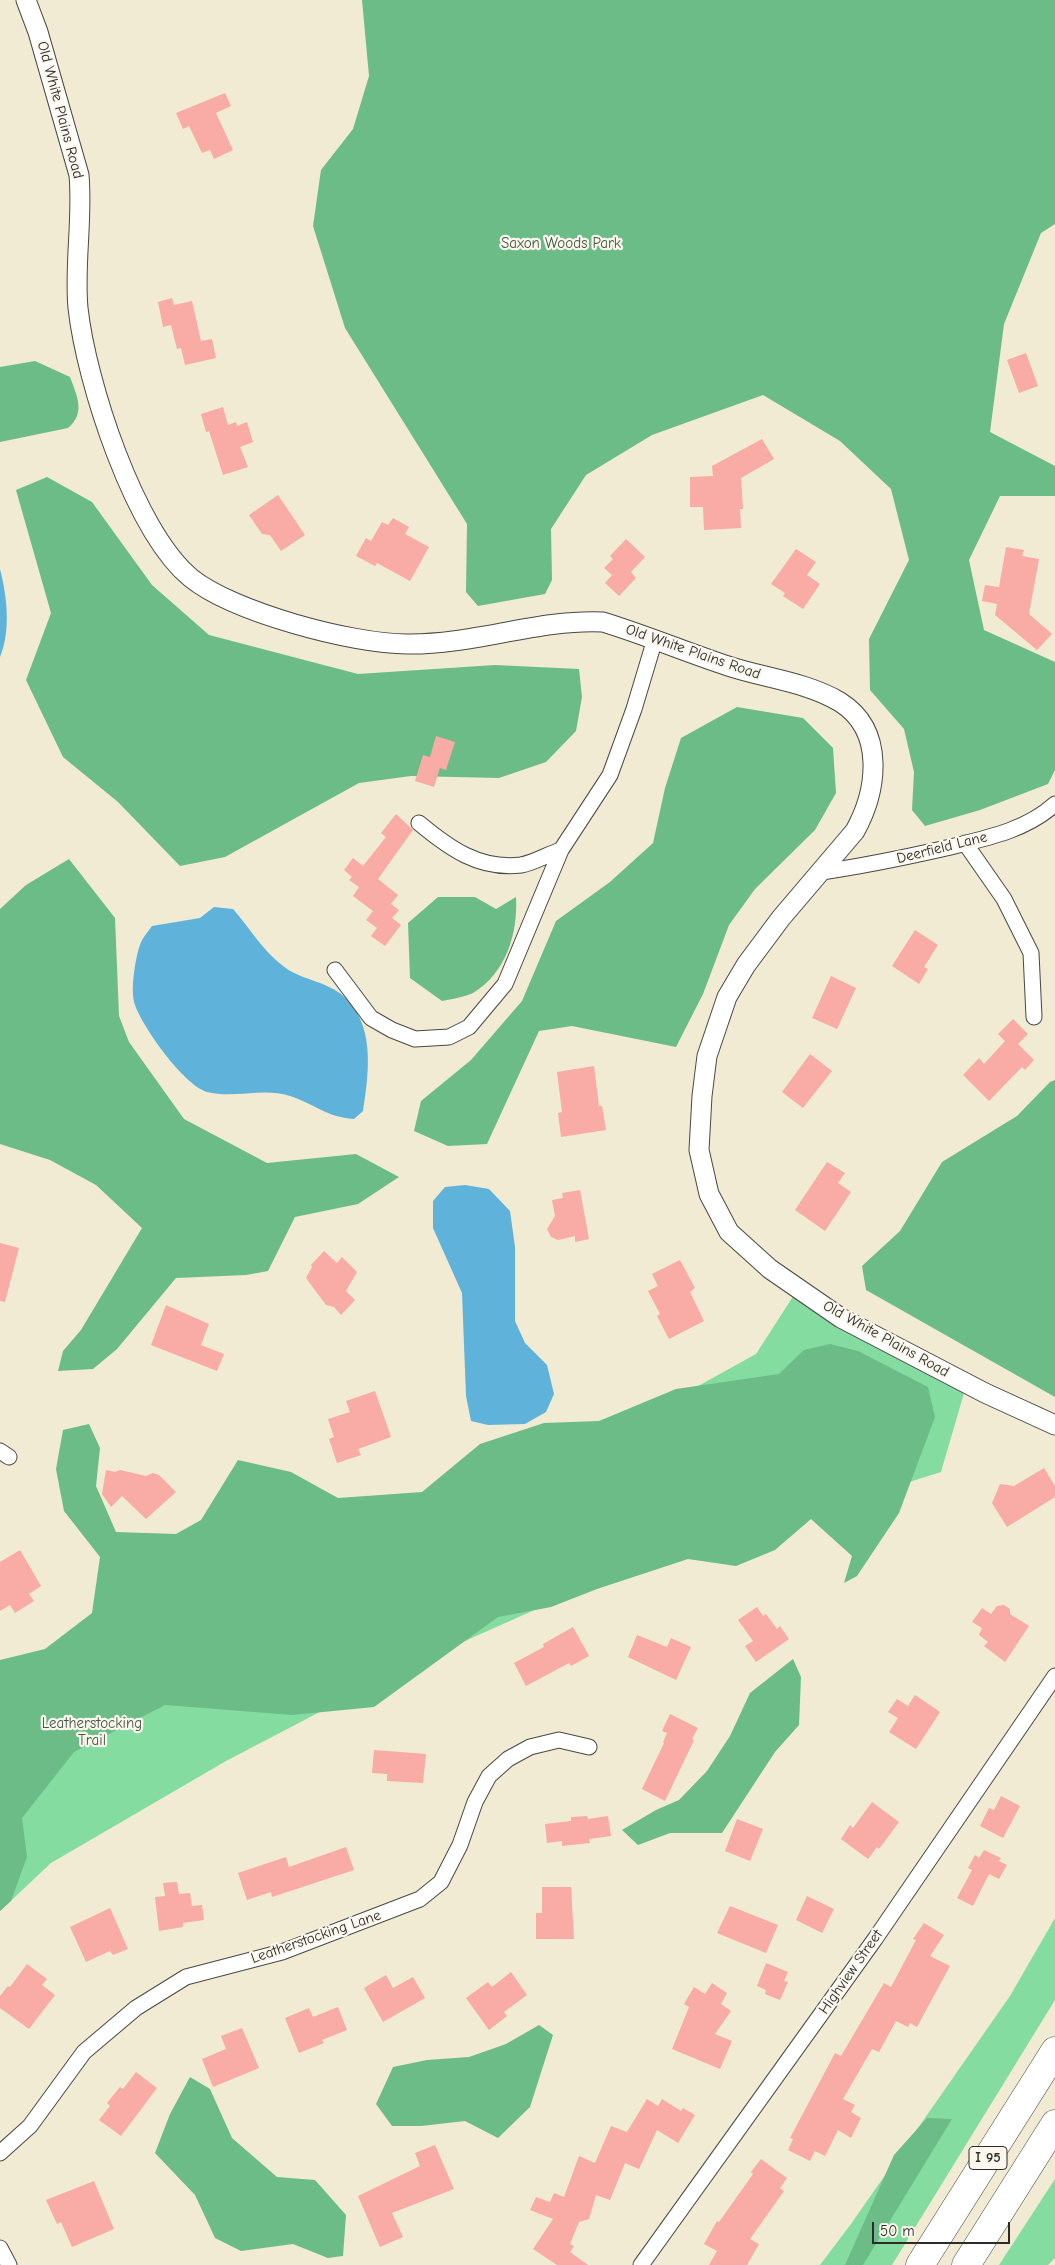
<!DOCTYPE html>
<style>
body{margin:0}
#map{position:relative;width:1055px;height:2265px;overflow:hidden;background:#f0ebd2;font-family:"Comic Neue",sans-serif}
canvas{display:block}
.scale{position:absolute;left:872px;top:2222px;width:138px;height:22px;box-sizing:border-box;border:2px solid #2b2b2b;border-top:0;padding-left:6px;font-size:15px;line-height:18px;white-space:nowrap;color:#2b2b2b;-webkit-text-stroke:4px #fbf7ec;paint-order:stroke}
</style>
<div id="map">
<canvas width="1055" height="2265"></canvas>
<div class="scale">50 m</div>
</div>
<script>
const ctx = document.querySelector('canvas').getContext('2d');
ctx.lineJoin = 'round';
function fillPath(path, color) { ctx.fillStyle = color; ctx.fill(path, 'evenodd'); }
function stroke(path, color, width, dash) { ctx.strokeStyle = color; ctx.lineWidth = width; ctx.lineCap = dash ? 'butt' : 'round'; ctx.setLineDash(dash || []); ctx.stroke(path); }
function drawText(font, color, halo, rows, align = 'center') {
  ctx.font = font + ' "Comic Neue",sans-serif'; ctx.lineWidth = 4.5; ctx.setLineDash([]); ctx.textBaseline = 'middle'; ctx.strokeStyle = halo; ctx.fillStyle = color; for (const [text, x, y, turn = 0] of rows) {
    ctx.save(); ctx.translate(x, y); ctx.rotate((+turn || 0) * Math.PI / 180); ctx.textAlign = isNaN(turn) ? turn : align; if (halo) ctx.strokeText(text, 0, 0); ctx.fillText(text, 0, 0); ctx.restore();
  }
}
fillPath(new Path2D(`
 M794 1295 836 1325 964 1393 941 1472 611 1576 402 1669 226 1761 51 1863 0 1911V1675L662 1406 756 1354Z
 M1055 1918V2000L892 2265H820L851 2224 1010 1996Z
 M1055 2179V2258L1048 2265H999Z`), '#84dca0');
fillPath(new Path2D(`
 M362 0H1055V224L1041 233 1004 324 990 432 1055 466V496H1000L969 560 984 630 1055 662V770L1048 784 980 810 925 826 912 810 914 772 904 729 870 690 869 639 909 560 891 489 840 441 763 395 652 435 586 475 551 529 552 580 545 594 478 606 466 592 467 524 345 328 313 226 321 170 353 129 369 76Z
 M35 361 70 377C77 396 86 413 68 428L0 442V367Z
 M47 477 92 502 152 585 209 635 358 674 495 665 579 669 582 697 576 731 546 762 499 778 411 776 359 783 225 857 180 866 118 802 63 757 26 680 51 613 16 490Z
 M737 707 803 718 833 748 836 793 815 830 755 889 729 925 703 994 676 1047 572 1026 539 1031 487 1144 448 1146 414 1131 421 1101 471 1060 522 1001 556 921 610 882 653 843 665 788 681 738Z
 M69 859 115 918 119 1016 129 1042 184 1119 267 1163 356 1154 399 1177 358 1204 295 1217 268 1271 246 1275 176 1278 117 1349 93 1369 58 1371 63 1351 81 1330 142 1228 96 1185 50 1160 0 1144V909L26 885Z
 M438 897H475L496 909 516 897C518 934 506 973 473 993 464 997 452 999 442 1001L410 978 408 923Z
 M1055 1080V1397L866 1290 862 1266 900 1231 942 1162 1017 1116 1050 1082Z
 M830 1344 858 1351 928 1387 935 1417 899 1513 857 1576 844 1583 852 1556 811 1519 775 1550 736 1566 688 1559 597 1589 551 1607 498 1617 374 1707 292 1715 165 1705 74 1752 22 1818 27 1857 11 1901 0 1911V1660L45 1649 92 1613 100 1557 64 1511 56 1469 63 1430 89 1424 100 1448 96 1486 116 1532 176 1534 201 1520 238 1460 291 1472 338 1498 422 1492 480 1444 544 1423 599 1421 676 1389 779 1374 804 1350Z
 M793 1659 801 1677 799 1725 775 1752 722 1833H670L638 1845 622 1830 656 1810 679 1800 707 1771 730 1736 750 1693Z
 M539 2025 553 2035 530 2107 498 2138 465 2121 421 2126H392L376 2104 393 2067 427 2060 469 2057 506 2044Z
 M190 2077 210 2089 232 2138 277 2177 315 2180 346 2215 343 2256 328 2258 293 2244 241 2251 215 2238 195 2195 155 2153 170 2114Z
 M927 2118 952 2119 863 2265H845L894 2155Z`), '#6bbc86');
fillPath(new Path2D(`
 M0 569C7 596 11 631 0 657Z
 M214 907 233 909C250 928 262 950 283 966 299 979 324 981 341 994 376 1022 369 1072 363 1111L354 1119C326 1117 315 1104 290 1096 263 1087 235 1099 207 1092 184 1085 143 1028 135 1005 130 992 135 959 140 945 142 938 148 932 152 926L200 918Z
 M465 1185 489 1189 510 1211 515 1247V1321L525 1343 547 1365 554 1394 546 1412 525 1424 488 1425 471 1421 466 1396 462 1293 433 1228V1201L445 1187Z`), '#5fb3db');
fillPath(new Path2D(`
 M225 93 231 106 216 113 233 150 214 159 210 150 202 153 189 126 183 129 176 113Z
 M172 298 174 305 192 301 201 341 212 339 216 358 185 365 181 348 177 349 171 325 163 327 158 302Z
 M1026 353 1038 386 1019 393 1007 360Z
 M223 407 228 425 236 422 237 426 247 422 253 442 240 447 248 467 223 475 209 431 206 432 201 414Z
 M762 439 774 459 741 478 743 509H740L741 528 704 530 703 507H690V477L713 476 712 466Z
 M278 495 305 535 281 551 270 535 262 534 249 515Z
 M393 518 409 527 405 534 429 547 410 581 377 563 375 566 356 556 366 538 371 541 382 522 388 525Z
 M626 539 645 557 631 572 636 578 619 596 605 583 612 575 604 568 613 559 610 556Z
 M1006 547 1024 550 1022 556 1039 559 1029 614 1052 634 1037 650 995 615 997 604 982 601 985 585 999 587Z
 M796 549 816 562 807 575 820 584 803 609 783 596 785 593 771 584Z
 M436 736 455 742 446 770 440 768 434 787 415 781 423 755 430 757Z
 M396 814 413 830 378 879 398 895 391 904 399 910 392 918 401 925 385 946 371 936 377 928 366 920 373 911 353 896 359 887 349 880 352 877 344 870 353 858 363 866 386 837 381 833Z
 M915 930 938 945 924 967 928 969 919 984 892 966Z
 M831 976 856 988 837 1029 812 1018Z
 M1013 1019 1028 1034 1018 1044 1034 1060 1025 1070 1022 1067 989 1101 963 1075 979 1058 984 1064 1005 1041 998 1034Z
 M810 1054 832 1071 803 1108 782 1092Z
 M594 1066 599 1106H602L606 1130 561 1137 558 1113 562 1112 557 1072Z
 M827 1162 845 1173 838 1183 851 1192 825 1231 795 1210Z
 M580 1190 589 1239 575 1242V1236L558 1240 551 1237 547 1229 555 1216 552 1200 563 1198 562 1193Z
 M0 1243 19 1248 5 1302 0 1301Z
 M324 1251 337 1263 342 1257 357 1272 346 1291 355 1300 341 1315 334 1307 326 1305 306 1278 312 1267 311 1265Z
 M680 1260 695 1288 690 1292 704 1321 669 1339 657 1316 660 1314 648 1291 658 1286 652 1274Z
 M166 1305 209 1324 201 1345 224 1354 217 1371 151 1345Z
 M375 1391 391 1437 358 1449 361 1455 337 1463 329 1439 334 1437 328 1419 350 1412 346 1401Z
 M1044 1468 1055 1486V1497L1007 1527 992 1503 1000 1484 1014 1486Z
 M106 1470 115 1472 120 1470 146 1476 153 1473 159 1475 176 1492 146 1519 122 1496 111 1507 102 1494Z
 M20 1550 41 1586 29 1594 34 1601 15 1613 10 1605 0 1611V1562Z
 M1004 1605 1010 1609V1614L1029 1626 1005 1662 984 1646 988 1642 979 1635 982 1628 972 1622 982 1608 991 1614 997 1606Z
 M757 1607 763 1616 766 1614 777 1629 780 1626 789 1639 756 1662 745 1646 753 1641 738 1620Z
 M573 1627 589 1656 571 1666 569 1663 526 1686 514 1663 544 1647 543 1644Z
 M637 1635 667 1647 671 1638 691 1647 676 1680 628 1657Z
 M915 1695 940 1712 916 1749 889 1732 898 1718 888 1712 897 1699 908 1706Z
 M670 1714 698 1728 692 1739 694 1740 665 1801 642 1789 664 1743 663 1742 667 1733 662 1731Z
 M374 1750 426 1754 423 1783 387 1781V1774L372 1773Z
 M1001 1796 1020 1806 1003 1838 980 1826 989 1808 994 1810Z
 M872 1802 899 1822 879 1849 877 1847 868 1859 841 1839 850 1825 853 1828Z
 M587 1816 588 1819 608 1816 611 1836 589 1839 590 1843 562 1846V1841L547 1843 545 1824 571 1821V1817Z
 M737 1819 763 1829 750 1861 725 1851Z
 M346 1847 354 1870 272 1897 271 1892 247 1900 238 1873 286 1857 289 1867Z
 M984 1850 1001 1858 999 1861 1007 1865 999 1879 989 1874 973 1906 957 1898 972 1870 968 1868 975 1855 979 1858Z
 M177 1882 179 1894 190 1893 192 1906 202 1905 204 1920 183 1923V1927L159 1931 155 1897 165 1896 163 1883Z
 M542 1887H571L574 1939H536V1913H542Z
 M807 1896 834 1909 822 1933 796 1920Z
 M730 1906 778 1925 766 1953 717 1933Z
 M110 1908 128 1949 113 1955 110 1951 86 1962 70 1927Z
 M924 1923 944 1935 930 1956 950 1966 917 2027 910 2023 908 2027 896 2021 879 2052 872 2049 843 2099 855 2105 851 2112 861 2118 851 2138 838 2130 825 2156 815 2151 810 2161 788 2150 793 2139 790 2138 835 2053 841 2056 884 1983 891 1987 916 1940 913 1939Z
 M766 1963 788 1972 784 1981 788 1982 780 2000 765 1994 766 1990 757 1986Z
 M27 1964 47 1979 42 1985 55 1995 29 2029 0 2008V1996L8 1986 10 1987Z
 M511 1972 527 1995 504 2012 507 2016 489 2030 466 1998 488 1982 492 1987Z
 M386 1975 393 1988 413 1977 425 1998 383 2022 364 1988Z
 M712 1983 727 1993 721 2004 731 2011 715 2034 732 2041 720 2069 672 2049 689 2007 684 2004 694 1987 705 1994Z
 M338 2007 347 2030 322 2040 324 2043 299 2053 285 2018 309 2008 313 2017Z
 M242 2028 259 2068 213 2087 202 2059 226 2049 221 2036Z
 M136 2072 157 2088 121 2136 99 2120 110 2106 107 2103 120 2087 123 2089Z
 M647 2099 658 2106 662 2099 681 2111 683 2108 695 2115 678 2143 657 2130 639 2169 625 2163 610 2200 596 2195 589 2219 579 2222 570 2244 574 2246 570 2252 588 2265H557L533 2249 553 2219 530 2210 536 2197 550 2202 554 2193 564 2197 579 2156 595 2163 611 2126 627 2132Z
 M435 2145 454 2189 392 2213 403 2237 380 2247 358 2196 420 2166 415 2153Z
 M761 2159 787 2178 780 2188 784 2191 750 2239 759 2244 747 2265H709L717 2251 704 2244 717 2221 719 2222 753 2174 751 2172Z
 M94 2181 114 2229 72 2247 61 2222 57 2224 46 2200Z`), '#f9aba5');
const minor = new Path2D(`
 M419 823C449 848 479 870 521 865 534 863 548 854 561 850
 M965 843 1004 899 1031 953 1034 1017
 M822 872C863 866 902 858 942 849 982 839 1024 832 1055 804
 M335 970 371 1018 392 1030 415 1039 449 1037 469 1027 505 984 561 850 610 775 634 709 655 639
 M0 1451 9 1457
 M0 2153 30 2126 84 2052 136 2008 186 1977 282 1952 420 1899 441 1882 460 1845 475 1802 489 1776 508 1759 530 1747 559 1740 589 1747
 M0 2248 9 2265
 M641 2265 875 1939 1055 1676`);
const tertiary = new Path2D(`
 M26 0 38 32 79 175C83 219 74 264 78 308 86 381 134 531 191 578 233 612 352 644 407 644 474 645 537 619 603 622 645 635 686 652 728 666 764 678 807 682 840 702 886 731 877 791 855 831L781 918 746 965 727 997 707 1056 702 1096 699 1150 709 1194 729 1232 770 1269 841 1318 985 1393 1055 1425`);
const motorway = new Path2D(`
 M920 2265 1055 2051
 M966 2265 1055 2124`);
stroke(minor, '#494844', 17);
stroke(tertiary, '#494844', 21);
stroke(motorway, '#494844', 29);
stroke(minor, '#fff', 15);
stroke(tertiary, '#fff', 19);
stroke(motorway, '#fff', 28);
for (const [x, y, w] of [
 [988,2158,38]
]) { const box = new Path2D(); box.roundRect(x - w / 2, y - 11.5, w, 23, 4); ctx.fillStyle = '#fbf7ec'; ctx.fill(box); stroke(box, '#2b2b2b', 1); }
drawText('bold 14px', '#2b2b2b', null, [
 ["I 95",988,2158]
]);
drawText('15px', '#2b2b2b', '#fbf7ec', [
 ["Old White Plains Road",60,110,75],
 ["Old White Plains Road",693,652,19],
 ["Deerfield Lane",942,848,-14],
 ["Old White Plains Road",886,1339,29],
 ["Leatherstocking Lane",316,1937,-19],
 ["Highview Street",851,1972,-55]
]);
drawText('15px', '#415748', '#fbf7ec', [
 ["Saxon Woods Park",561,244],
 ["Leatherstocking",92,1724],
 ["Trail",92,1741]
]);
</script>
